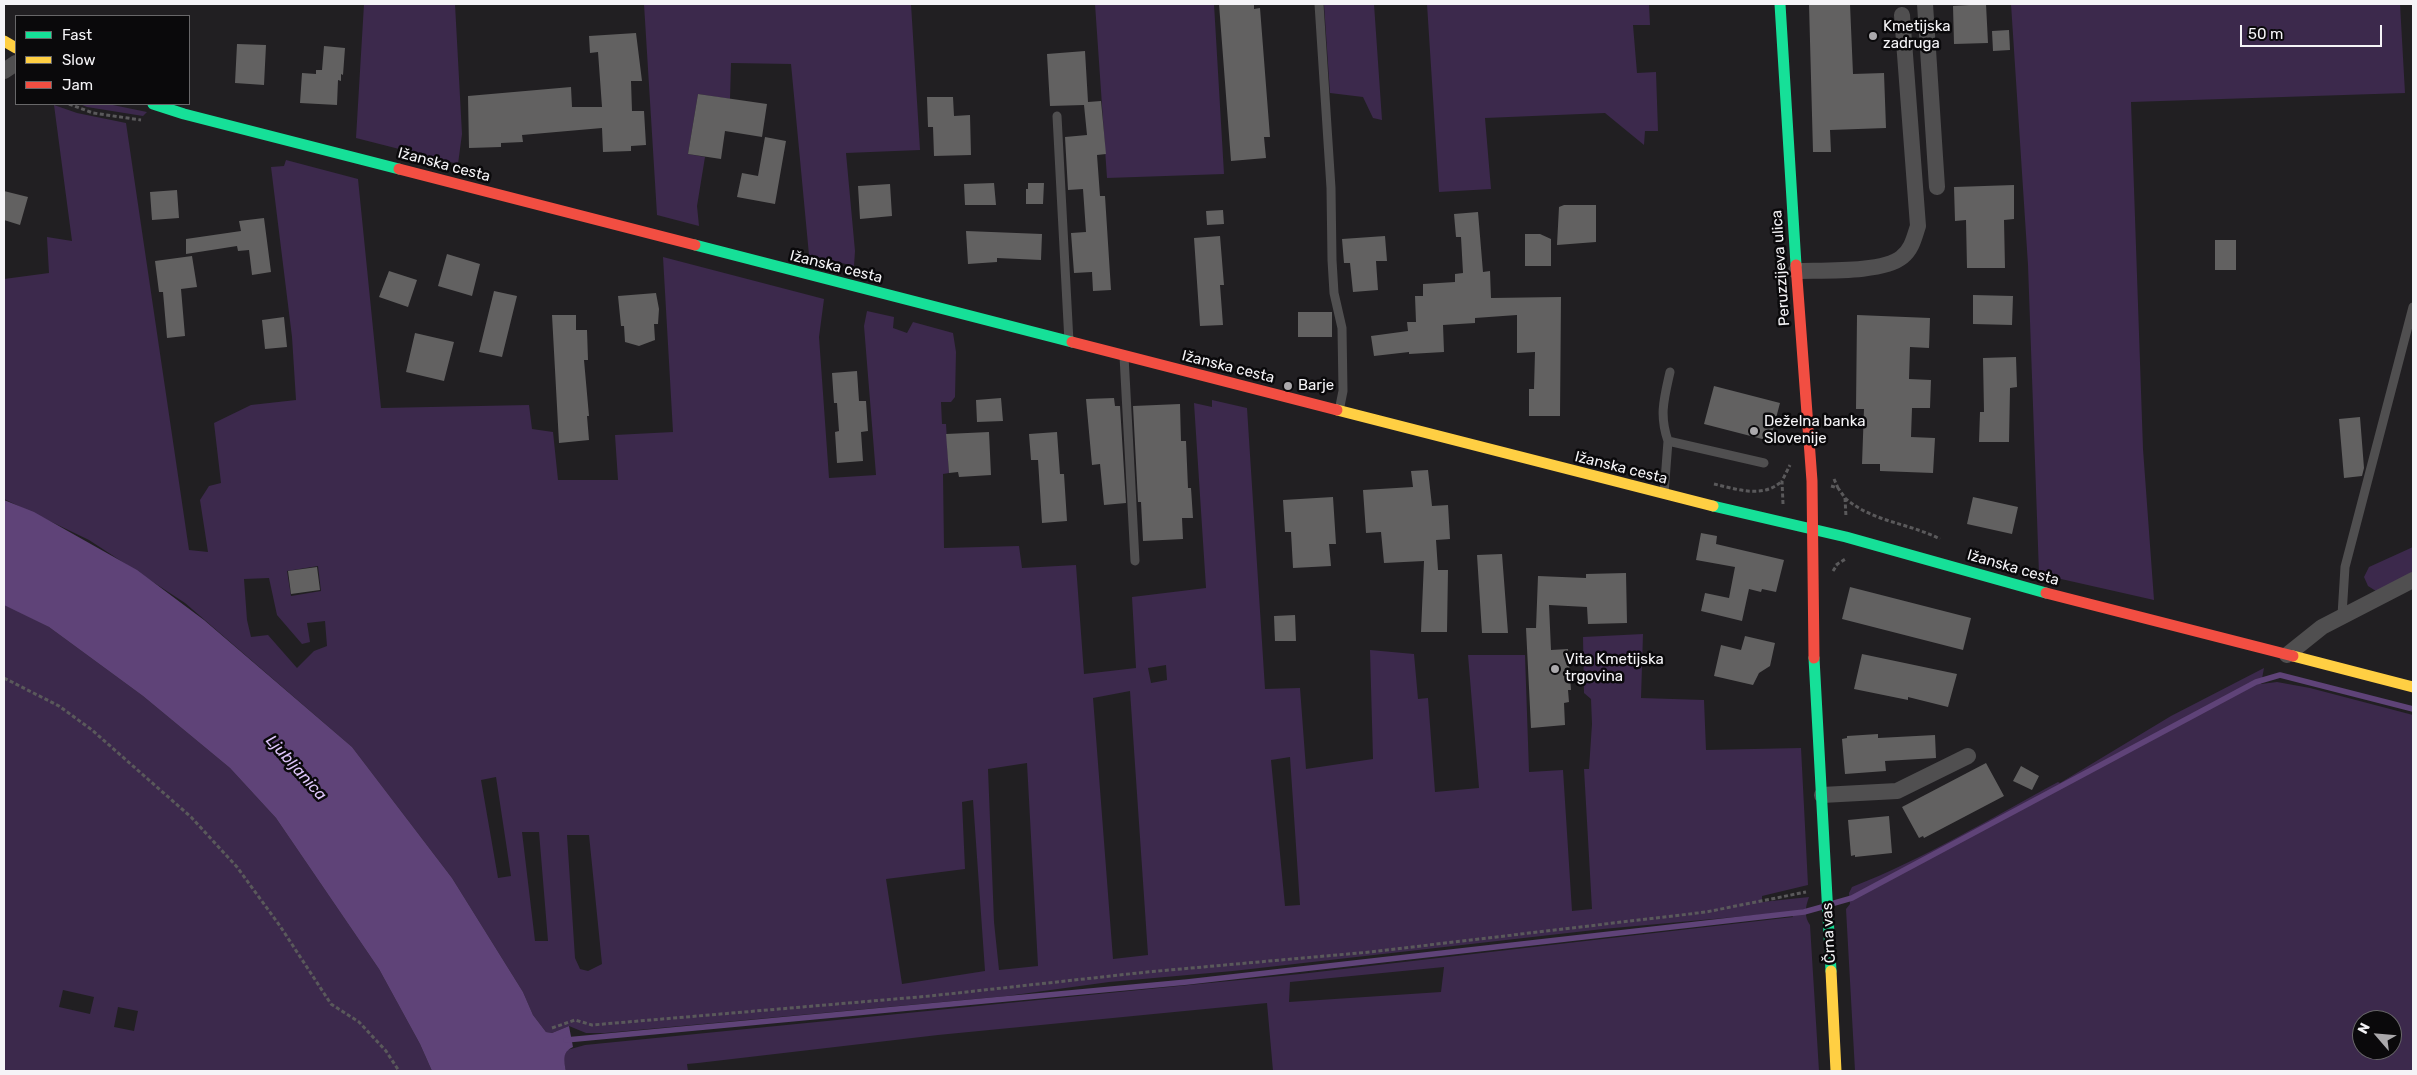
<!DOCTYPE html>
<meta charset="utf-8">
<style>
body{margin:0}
#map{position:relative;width:2417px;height:1075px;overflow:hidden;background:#211f22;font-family:Rubik,sans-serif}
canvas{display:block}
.frame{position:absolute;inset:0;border:5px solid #f5f4f7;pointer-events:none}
.legend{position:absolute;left:15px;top:15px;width:175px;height:90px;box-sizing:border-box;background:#0a090b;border:1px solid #686769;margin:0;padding:6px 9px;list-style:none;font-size:15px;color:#f5f4f7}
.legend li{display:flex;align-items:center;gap:10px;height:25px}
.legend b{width:25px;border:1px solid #686769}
.north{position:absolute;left:2352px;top:1010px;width:50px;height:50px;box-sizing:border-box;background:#0a090b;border:1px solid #686769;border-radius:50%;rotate:297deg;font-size:14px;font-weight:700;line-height:20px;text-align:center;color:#f5f4f7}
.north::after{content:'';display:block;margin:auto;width:18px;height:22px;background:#aba9ac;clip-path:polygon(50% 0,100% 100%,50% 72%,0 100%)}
.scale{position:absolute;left:2240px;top:25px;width:142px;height:22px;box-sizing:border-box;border:2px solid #f5f4f7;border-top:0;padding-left:6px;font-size:15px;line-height:18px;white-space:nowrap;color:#f5f4f7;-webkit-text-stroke:4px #0a090b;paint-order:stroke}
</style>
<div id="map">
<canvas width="2417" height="1075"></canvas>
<div class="frame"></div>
<ul class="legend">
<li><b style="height:6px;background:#16e098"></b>Fast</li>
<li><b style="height:6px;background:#ffcf43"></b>Slow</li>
<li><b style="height:6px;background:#f24e42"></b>Jam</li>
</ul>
<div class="north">N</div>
<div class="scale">50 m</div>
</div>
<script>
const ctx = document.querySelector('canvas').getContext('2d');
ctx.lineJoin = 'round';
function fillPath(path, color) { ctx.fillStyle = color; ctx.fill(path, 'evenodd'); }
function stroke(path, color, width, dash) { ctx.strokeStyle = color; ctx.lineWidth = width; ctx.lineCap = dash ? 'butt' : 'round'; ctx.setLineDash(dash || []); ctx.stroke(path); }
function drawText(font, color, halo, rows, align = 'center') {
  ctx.font = font + ' Rubik,sans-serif'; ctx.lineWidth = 5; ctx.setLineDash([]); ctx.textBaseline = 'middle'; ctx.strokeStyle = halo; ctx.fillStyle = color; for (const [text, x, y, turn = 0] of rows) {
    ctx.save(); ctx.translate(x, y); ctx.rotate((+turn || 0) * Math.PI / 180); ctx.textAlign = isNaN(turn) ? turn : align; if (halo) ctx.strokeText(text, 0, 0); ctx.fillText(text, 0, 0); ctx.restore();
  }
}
fillPath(new Path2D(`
 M364 4H455L462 134 458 164 356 138Z
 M644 4H911L920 150 846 153 855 251 854 266 809 255 791 64 731 63 730 99 698 94 688 154 705 157 697 206 699 226 657 215Z
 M1095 4H1214L1224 174 1107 178Z
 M1324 4H1374L1382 120 1373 118 1363 97 1330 93Z
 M1427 4H1649L1650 25H1633L1637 73 1656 72 1658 131H1645L1644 145 1605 113 1485 118 1491 189 1439 192Z
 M2011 4H2400L2405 93 2131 102 2143 449 2154 600 2039 574 2028 265Z
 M80 104H108L147 112 143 116 87 107Z
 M54 105 77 113 126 123 189 550 208 552 200 500 209 486 221 483 214 423 251 405 296 400 292 337 271 167 284 166 286 160 358 179 381 408 529 405 532 429 553 432 558 480H618L615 435 673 432 663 257 824 299 819 337 829 478 876 475 864 326 867 311 894 317 893 328 907 333 913 322 953 333 956 352 955 397 951 402H941L942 424H946L949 473 943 474 944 548 1019 546 1022 568 1076 565 1084 674 1136 668 1132 597 1206 588 1194 403 1212 407V400L1247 408 1265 689 1300 688 1306 769 1373 759 1370 650 1414 654 1418 699 1428 698 1435 792 1479 788 1468 655H1525L1529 772 1563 770 1572 911 1592 909 1584 769H1589L1592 724 1591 699 1584 693 1583 637 1643 634 1641 698 1704 700 1706 750 1801 748 1808 885 1762 896V902L1809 897C1805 908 1804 916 1810 925L1819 1071H1273L1267 1003 938 1035 698 1063 687 1064 688 1071H566L563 1058 567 1050 585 1045 1300 974 1793 917 1790 912 1603 929 1233 971 1109 982 1007 996 605 1033H586L569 1026 552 1033 546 1032 533 1015 523 992 452 878 352 747 185 603 89 540 4 499V279L49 273 47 237 72 241ZM318 566 321 591 291 596 287 571ZM269 578 277 615 302 644 310 642 307 623 325 621 327 646 314 651 297 668 268 635 251 637 247 620 244 579ZM1166 665 1167 680 1151 683 1148 668ZM1130 691 1148 955 1113 959 1093 698ZM1290 757 1300 905 1285 906 1271 760ZM1027 763 1038 966 999 970 994 922 988 769ZM496 777 511 876 498 878 481 780ZM973 800 985 971 902 984 886 879 965 869 962 802ZM522 832H539L548 941H535ZM567 835H589L602 964 588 971 580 969 575 958ZM1444 967 1441 992 1289 1002 1290 982Z
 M2413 547V575L2376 591 2368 586 2364 577 2369 567Z
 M4 604 49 627 143 696 230 768 276 818 379 969 420 1044 432 1071H4ZM63 990 94 997 90 1014 59 1007ZM118 1007 138 1011 134 1031 114 1027Z
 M2264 668 2261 684 2277 682 2310 688 2413 715V1071H1855L1846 909 1850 904 1849 893 1852 887C1924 859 1991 818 2058 782L2060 783 2171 716ZM2362 1020H2392V1050H2362Z`), '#3c294c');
fillPath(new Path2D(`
 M4 500 34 512 137 570 204 620 352 747 452 878 523 992 533 1015 546 1032 552 1033 569 1026 573 1047C562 1052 564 1060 566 1071H432L420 1044 379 969 276 818 230 768 143 696 49 627 4 605Z`), '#5f4378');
stroke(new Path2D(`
 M1831 904 1852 898 2256 682 2280 675 2413 709
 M566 1040 1187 982 1804 912 1822 907`), '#5f4378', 5.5);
fillPath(new Path2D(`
 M1219 4H1254V9L1260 8 1270 137H1264L1266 158 1231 161Z
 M1809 4H1850L1853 74 1884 73 1886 128 1830 130 1831 152H1813Z
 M1986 4 1988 43 1954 44 1953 6Z
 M2009 30 2010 50 1993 51 1992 31Z
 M636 33 642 81H631L632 111H644L646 145 631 146V151L603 152 602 128 522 135 523 142 501 143V147L469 148 468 96 571 87 572 107H602L598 52 590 53 589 36Z
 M237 44 266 45 264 85 235 83Z
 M324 46 345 48 343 75 341 74V81L338 80 337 105 300 103 302 73 316 74V70H322Z
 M1085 51 1088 102 1101 101 1106 154 1097 155 1100 196H1105L1111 290 1093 291 1092 272 1074 273 1071 233 1086 232 1083 189 1068 190 1065 137 1087 135 1084 105 1050 106 1047 54Z
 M698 94 767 104 762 137 725 131 721 159 688 154Z
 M927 97H953L954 116 970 115 971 155 934 156 933 127H928Z
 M765 137 786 141 775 204 737 197 742 173 758 176Z
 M994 183 996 205H965L964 184Z
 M1028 183H1044L1043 204H1026V189H1028Z
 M890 184 892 216 860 219 858 186Z
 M2014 185V219L2004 220 2005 268H1967L1966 220 1955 221 1954 187Z
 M177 190 179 218 152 220 150 192Z
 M4 191 28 197 20 225 4 220Z
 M1564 205H1596V242L1557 245 1559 207Z
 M1223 210 1224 224 1207 225 1206 211Z
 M1478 212 1483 272 1490 271 1491 298 1561 297 1560 416H1529V389H1534L1535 352 1517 353V315L1475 318V323L1443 325 1444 352 1409 354V352L1374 356 1371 336 1408 331 1407 322H1416L1415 296H1423V284L1455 282V274L1463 273 1461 237H1456L1454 214Z
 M264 218 271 272 252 275 249 250 238 251 237 246 186 254V239L241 231 239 221Z
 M966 231 1042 234 1041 260 997 258V262L968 264Z
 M1525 234H1540L1551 239V266H1525Z
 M1220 236 1224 285H1220L1223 325 1200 326 1194 238Z
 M1385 236 1387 261H1376L1378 290 1353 292 1350 263H1344L1342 239Z
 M2215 240H2236V270H2215Z
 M447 254 480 264 472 296 438 286Z
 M192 256 197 287 181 289 185 336 167 338 163 292H159L155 261Z
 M389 271 417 280 408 307 379 297Z
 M494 291 517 296 502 357 479 352Z
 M656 293 659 309 658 324H654L655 340 639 346 625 342 624 326H621L618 296Z
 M1973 295 2013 296 2012 325 1973 324Z
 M1298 312H1332V337H1298Z
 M552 315H576V330H587L588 360H584L589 416H587L589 440 559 443Z
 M1857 315 1930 318 1929 348 1910 347 1909 379 1931 380 1930 408H1912L1911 437 1935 438 1933 473 1880 471V464H1862L1864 409H1856Z
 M284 317 287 347 265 349 262 320Z
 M415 333 454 342 444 381 406 372Z
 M2016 357 2017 387 2010 388 2009 442H1979L1980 412H1984L1983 358Z
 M857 371 859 401H866L868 431 861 432 863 461 837 463 835 432 839 431 837 403H834L832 373Z
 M1714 386 1780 403 1770 441 1704 424Z
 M1001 398 1003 421 977 422 976 400Z
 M1114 398 1115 406H1120L1126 503 1104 505 1100 464 1092 465 1086 399Z
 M1180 404 1181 441H1186L1188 488H1191L1193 518H1182L1183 539 1143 541 1141 502H1138L1133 406Z
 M2360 417 2364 468 2362 476 2344 478 2339 419Z
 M989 432 991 475 959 477 958 472 949 473 946 434Z
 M1057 432 1060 474H1064L1067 521 1042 523 1038 460H1031L1029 434Z
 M1428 470 1432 506 1448 505 1450 539 1436 540 1438 570H1448L1447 632H1421L1424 561 1384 563 1381 532 1366 533 1363 490 1413 487 1411 471Z
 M1333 497 1336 544H1329L1331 566 1293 568 1291 532H1285L1283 500Z
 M1973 497 2018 507 2012 534 1967 524Z
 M1701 533 1717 536 1716 544 1784 560 1776 592 1762 589 1761 592 1749 589 1742 621 1701 611 1705 593 1729 598 1735 567 1696 560Z
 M1502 554 1508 633H1482L1477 555Z
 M317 567 320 590 291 594 288 571Z
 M1626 573 1627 623 1588 624 1587 607 1549 605 1551 650 1568 649 1571 690H1568L1569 702 1564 703 1565 725 1531 728 1526 628H1536L1538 576 1586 578V574Z
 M1850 587 1971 618 1963 650 1842 619Z
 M1295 615 1296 641H1275L1274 616Z
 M1745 636 1775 643 1770 666 1759 673 1753 685 1714 676 1721 645 1741 650Z
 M1862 654 1957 674 1948 707 1908 697V700L1854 689Z
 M1878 734V738L1935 735 1936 758 1885 761 1886 771 1845 774 1842 739 1847 738V736Z
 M1986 763 2004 796 1924 838 1923 836 1919 838 1902 807Z
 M2021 766 2039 776 2032 790 2013 781Z
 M1889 816 1892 853 1855 857V855L1851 856 1848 820Z`), '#626161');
stroke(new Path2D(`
 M69 104 93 113 141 120
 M1834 479 1838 488
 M1714 484C1736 489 1763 499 1782 481
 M1831 486 1838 488 1845 498 1846 517
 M1845 498C1872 522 1909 523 1940 539
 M1783 504 1782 481 1790 465
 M1836 565 1847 558
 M1833 571 1837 565
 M4 678 59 706 92 730 191 817 237 867 280 926 331 1004 359 1022 386 1051 399 1071
 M552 1028 575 1020 592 1025 686 1017 930 996 1147 972 1370 952 1706 912 1806 892`), '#5a595b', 3, [4, 2.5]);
stroke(new Path2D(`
 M1319 4 1331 188 1332 260 1334 293 1342 328 1343 391 1339 411
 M1057 116 1069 342
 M1124 356 1135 561
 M1668 441C1659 415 1664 399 1670 372
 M1664 494 1668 441 1764 463
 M2342 615 2345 567 2413 307`), '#504f50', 9);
stroke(new Path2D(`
 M1925 4 1937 187
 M4 71 16 63
 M1796 271C1822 270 1883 273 1902 257 1912 249 1914 238 1918 226L1902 15
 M2287 655 2322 627 2413 580
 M1822 795 1897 791 1968 756`), '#504f50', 16);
stroke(new Path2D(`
 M1780 4 1796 265
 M153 104 184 114 399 169
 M695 245 1072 342
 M1713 506 1846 537 2046 593
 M1814 658 1831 971`), '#16e098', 11);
stroke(new Path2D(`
 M4 41 16 48
 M1337 410 1713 506
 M2293 656 2413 687
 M1831 971 1836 1071`), '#ffcf43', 11);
stroke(new Path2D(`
 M399 169 695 245
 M1796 265 1812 481 1814 658
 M1072 342 1337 410
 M2046 593 2293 656`), '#f24e42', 11);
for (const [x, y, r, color] of [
 [1873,36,5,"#aba9ac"],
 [1288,386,5,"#aba9ac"],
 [1754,431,5,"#aba9ac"],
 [1555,669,5,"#aba9ac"]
]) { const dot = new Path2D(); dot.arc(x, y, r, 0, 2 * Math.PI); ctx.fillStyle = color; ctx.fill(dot); stroke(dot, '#0a090b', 2); }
drawText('15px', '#f5f4f7', '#0a090b', [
 ["Kmetijska",1883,27],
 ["zadruga",1883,44],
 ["Barje",1298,386],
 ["Deželna banka",1764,422],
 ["Slovenije",1764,439],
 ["Vita Kmetijska",1565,660],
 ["trgovina",1565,677]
], 'left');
drawText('15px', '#f5f4f7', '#0a090b', [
 ["Ižanska cesta",444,165,15],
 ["Ižanska cesta",836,267,14],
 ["Peruzzijeva ulica",1781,268,-94],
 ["Ižanska cesta",1228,367,14],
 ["Ižanska cesta",1621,468,14],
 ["Ižanska cesta",2013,568,16],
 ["Črna vas",1829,933,-93]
]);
drawText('italic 16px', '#dfc6fb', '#0a090b', [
 ["Ljubljanica",296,768,48]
]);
</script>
